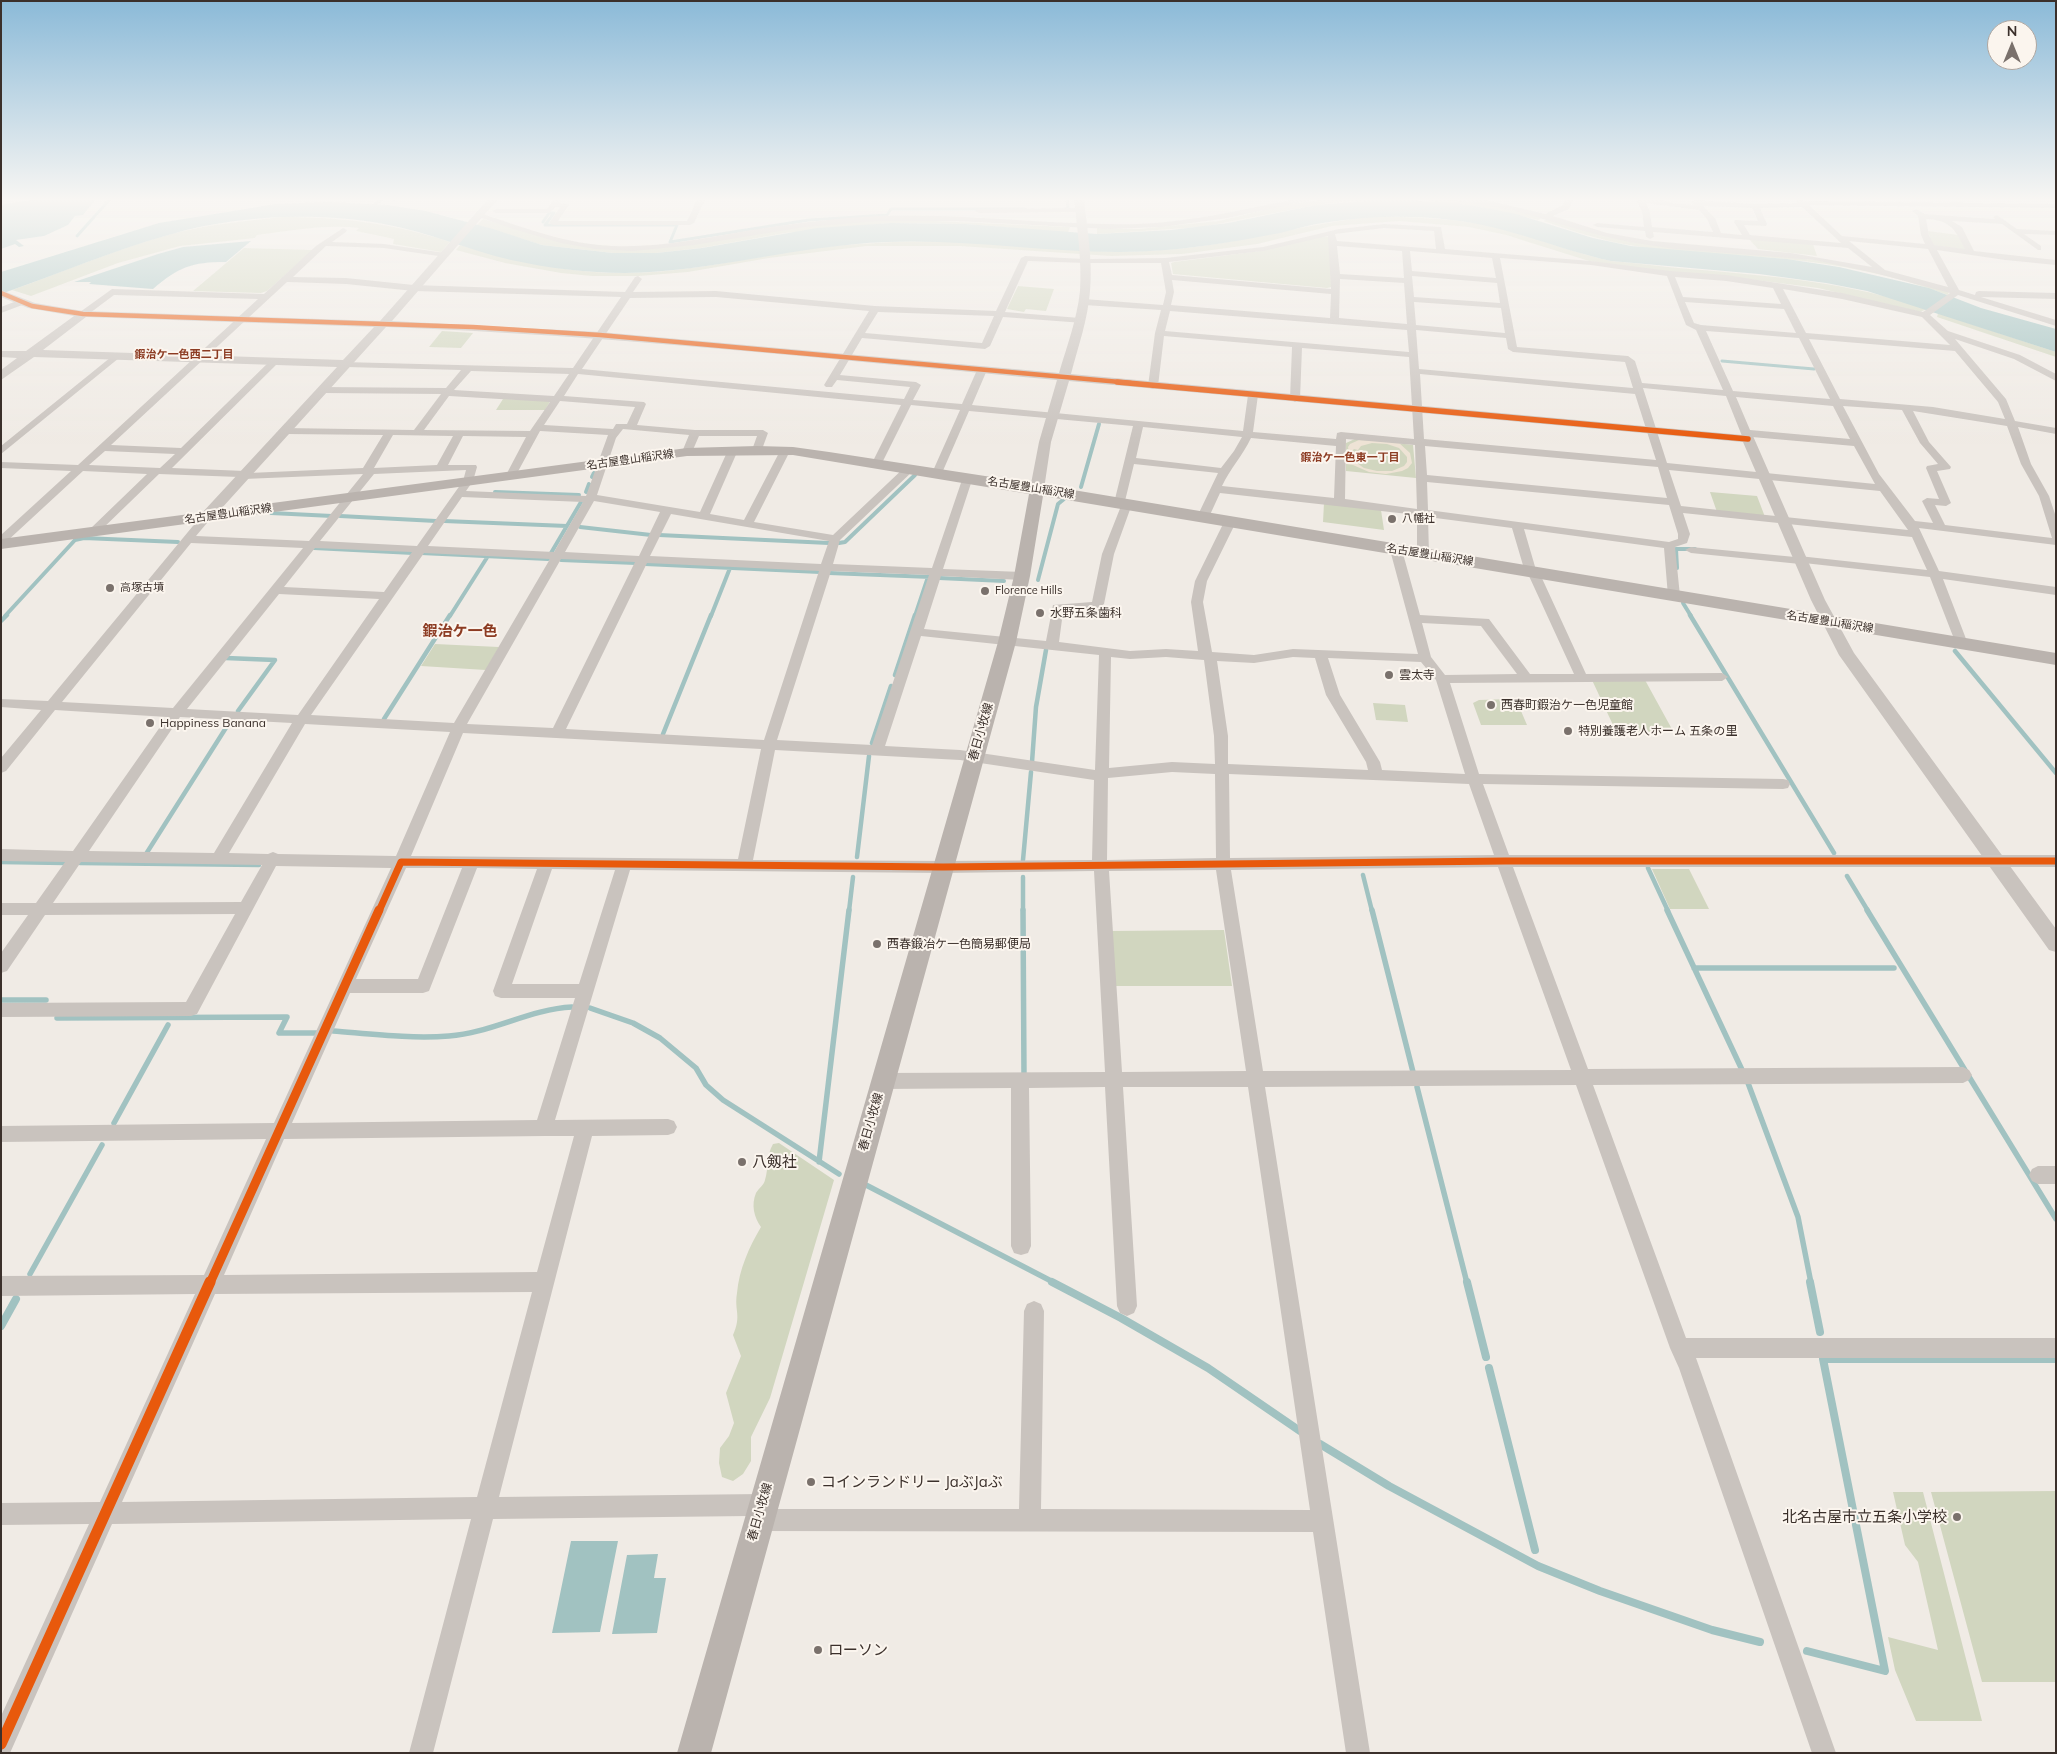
<!DOCTYPE html>
<meta charset="utf-8">
<style>
body{margin:0}
#map{position:relative;width:2057px;height:1754px;overflow:hidden;background:#f0ebe5;font-family:Mulish,sans-serif}
canvas{display:block}
.frame{position:absolute;inset:0;border:2px solid #3b302b;pointer-events:none}
.north{position:absolute;left:1987px;top:20px;width:50px;height:50px;box-sizing:border-box;background:#fbf5ee;border:1px solid #aea6a0;border-radius:50%;rotate:0deg;font-size:14px;font-weight:700;line-height:20px;text-align:center;color:#3b302b}
.north::after{content:'';display:block;margin:auto;width:18px;height:22px;background:#7a716c;clip-path:polygon(50% 0,100% 100%,50% 72%,0 100%)}
</style>
<div id="map">
<canvas width="2057" height="1754"></canvas>
<div class="frame"></div>
<div class="north">N</div>
</div>
<script>
const ctx = document.querySelector('canvas').getContext('2d');
ctx.lineJoin = 'round';
function fillPath(path, color) { ctx.fillStyle = color; ctx.fill(path, 'evenodd'); }
function stroke(path, color, width, dash) { ctx.strokeStyle = color; ctx.lineWidth = width; ctx.lineCap = dash ? 'butt' : 'round'; ctx.setLineDash(dash || []); ctx.stroke(path); }
function drawText(font, color, halo, rows, align = 'center') {
  ctx.font = font + ' Mulish,"Noto Sans JP",sans-serif'; ctx.lineWidth = 4; ctx.setLineDash([]); ctx.textBaseline = 'middle'; ctx.strokeStyle = halo; ctx.fillStyle = color; for (const [text, x, y, turn = 0] of rows) {
    ctx.save(); ctx.translate(x, y); ctx.rotate((+turn || 0) * Math.PI / 180); ctx.textAlign = isNaN(turn) ? turn : align; if (halo) ctx.strokeText(text, 0, 0); ctx.fillText(text, 0, 0); ctx.restore();
  }
}
fillPath(new Path2D(`
 M1338 198H1418V201H1348L1316 205 1202 227 1097 234V228L1138 229 1219 221 1284 205Z
 M1428 198 1487 204 1543 217 1538 220 1476 206 1429 201Z
 M1377 216C1421 218 1465 218 1507 230 1542 240 1575 253 1611 261 1637 263 1664 267 1690 269 1771 276 1850 282 1927 309L1920 312 1818 288 1748 279 1668 273 1589 261 1506 235 1469 227 1399 221 1332 226 1257 244 1182 254 1111 256 959 246H867L769 258 688 272 639 276H592L561 273 505 263 456 250 460 245C515 261 571 274 629 273 706 272 782 248 859 244 898 241 937 240 976 243 1037 246 1099 255 1161 250 1234 246 1304 223 1377 216Z
 M282 217C341 217 393 223 450 242L441 252 393 244 394 239 356 231 359 228C325 224 290 231 257 235L255 238 180 246 118 263 31 296 12 290C66 271 120 247 175 233 210 224 246 221 282 217Z
 M483 219 564 242 646 249 837 222 889 219 1070 227 1068 233 966 224 891 223 785 233 701 248 656 253H613L542 245 477 225Z
 M1548 219 1631 242 1815 260 1846 265 1949 291 1948 295C1897 276 1839 264 1785 259 1733 254 1680 255 1629 245 1600 240 1572 231 1544 221Z
 M1928 231 1959 235 1967 250 1932 245Z
 M1323 236 1330 237 1331 287 1327 288 1173 274 1171 263 1174 262 1260 251Z
 M1749 239 1813 244 1817 256 1758 249Z
 M244 248 313 250 267 291 261 293 193 291Z
 M1018 286 1054 289 1046 311 1026 309 1024 312 1007 309Z
 M1938 313 2056 352V357L1937 317Z
 M442 331 473 333 461 348 429 347Z
 M503 399 551 400 545 410H496Z
 M1357 438 1413 445 1416 478 1346 471V443Z
 M1710 492 1757 496 1765 517 1717 512Z
 M1324 503 1381 510 1384 530 1323 522Z
 M435 644 499 647 486 670 421 666Z
 M1592 680H1645L1673 731 1624 733 1619 725H1613Z
 M1510 699 1518 704 1527 725H1481L1473 703 1479 700Z
 M1373 703 1405 705 1408 722 1376 720Z
 M1652 869H1689L1709 909H1670Z
 M1224 930 1232 986H1114L1111 931Z
 M779 1143 834 1180 770 1398 751 1437V1461L743 1474 733 1481 722 1477 719 1463 720 1448 729 1436 734 1423 726 1393 741 1356 733 1335C742 1315 734 1311 737 1293 739 1270 749 1247 761 1227 754 1217 751 1205 756 1193 759 1188 764 1185 765 1180 769 1167 766 1156 773 1144Z
 M2056 1491V1682H1982L1931 1492Z
 M1893 1492H1923L1982 1721H1916L1895 1670 1888 1637 1938 1650 1918 1562 1905 1545Z`), '#d1d6bf');
fillPath(new Path2D(`
 M1359 440 1398 442 1410 453 1412 463 1408 468 1402 471 1386 474 1369 472 1353 465 1346 464V460H1350L1348 447 1350 444ZM1372 443 1387 444 1399 448 1407 457V462L1404 466 1392 471H1377L1364 468 1354 461 1352 451 1354 449 1358 450 1361 446Z`), '#eee3d5');
fillPath(new Path2D(`
 M67 198H97L83 215 75 216 68 225 44 236 16 240 24 246 19 247 15 244 1 249V205L24 201Z
 M1381 200 1445 202 1476 206 1516 214 1593 238 1631 246 1787 259 1839 267 1929 288 1981 308 2056 329V352L1867 291 1826 283 1759 274 1611 261C1557 249 1507 226 1452 220 1411 215 1369 216 1329 222 1312 224 1296 229 1280 233 1243 240 1204 247 1166 250 1073 258 980 238 887 242 799 245 712 272 625 273 587 273 548 268 511 260 468 250 428 232 384 224 316 212 239 215 172 234 114 250 58 274 1 294V272L159 223 276 204 328 202 387 205 426 211 493 229 542 245 613 253H656L702 248 817 228 891 223 966 224 1097 234 1171 230 1228 223 1316 205Z
 M251 241 226 262C191 262 179 267 153 289L89 284 91 282H74L158 254 183 247Z
 M571 1541H618L600 1632 552 1633Z
 M658 1554 654 1578H666L657 1633 612 1634 627 1555Z`), '#a1c2c1');
stroke(new Path2D(`
 M371 207 381 200
 M1064 209H1068L1067 198
 M543 222 549 213H554L545 225H677L670 242 809 220 887 215 891 209H1025
 M77 236 111 198
 M1722 361 1814 369`), '#a1c2c1', 3);
stroke(new Path2D(`
 M592 477 594 473
 M1081 487 1099 424
 M495 492 579 495
 M586 492 589 484
 M271 513 332 516
 M340 516 436 521
 M444 521 567 526
 M580 527 651 535
 M659 535 829 543
 M839 543 845 542 915 475
 M314 548 413 553
 M421 553 548 559
 M551 553 581 502
 M561 560 636 563
 M645 564 820 572
 M1677 568 1676 549H1695
 M829 573 931 577
 M939 578 1004 581
 M1038 580 1058 504 1064 499
 M1683 603 1691 616
 M5 616 75 540 84 538 178 542
 M450 616 488 556
 M711 616 730 568
 M915 616 928 577`), '#a1c2c1', 4);
stroke(new Path2D(`
 M1690 615 1834 853
 M1 621 7 615
 M1955 651 2056 773
 M226 658 275 660 238 711
 M895 675 915 615
 M384 719 450 615
 M663 734 711 615
 M872 743 891 686
 M1032 762 1036 707 1046 650
 M146 854 229 723
 M857 857 869 756
 M1023 860 1031 772
 M1 862 65 863
 M80 863 259 865
 M1648 868 1668 911
 M1363 875 1372 911
 M1847 876 1868 911
 M1023 877V911
 M849 911 853 877`), '#a1c2c1', 4.5);
stroke(new Path2D(`
 M1023 910 1024 1077
 M1372 910 1413 1072
 M1667 910 1743 1072
 M1867 910 2056 1219
 M1694 968H1894
 M1 1000H46
 M590 1008 633 1023 660 1038 696 1068 706 1085 723 1100 839 1174
 M57 1018 287 1017 279 1033H318
 M333 1031C371 1034 411 1039 449 1036 491 1033 530 1009 572 1007
 M1748 1083 1798 1217 1811 1283
 M1417 1087 1467 1283
 M114 1123 168 1025
 M819 1162 849 910
 M866 1185 1055 1283
 M30 1274 102 1145`), '#a1c2c1', 5.5);
stroke(new Path2D(`
 M1052 1282 1121 1318 1208 1368 1300 1431
 M1467 1282 1486 1357
 M1810 1282 1820 1332
 M1 1326 16 1299
 M1489 1368 1535 1550
 M1320 1444 1389 1486 1538 1566 1600 1591 1712 1630 1760 1642
 M1807 1651 1885 1671 1823 1359H2056`), '#a1c2c1', 8);
fillPath(new Path2D(`
 M400 198 394 201 390 199 391 198Z
 M555 198H561L559 203 569 205 558 221H687L698 198H706L694 223 690 225H553L549 223 560 207H556L549 213H496L492 211 496 209H547Z
 M1302 198H1320L1228 218 1162 227 1109 229 956 221H879L805 227 694 245 633 251 595 249 561 243 510 228 476 216 483 214C525 228 567 244 612 246 659 248 706 238 752 230 795 223 837 218 880 216 966 213 1052 226 1138 224 1194 222 1248 208 1302 198Z
 M1441 198H1469L1490 201 1545 214 1563 205 1566 198H1574L1569 209 1553 216 1607 233 1652 241 1791 253 1872 267 1848 248 1653 232 1654 237 1650 239 1646 237 1645 231 1597 227 1593 225 1597 223 1644 227 1642 212 1637 201 1641 199 1655 198 1672 203 1694 205 1691 202 1695 200 1752 204 1798 203 1796 201 1800 199 1804 201 2056 204V208L1809 205 1842 236 1925 244 1921 235 1918 216 1912 211 1916 209 1925 214 1995 219 1993 217 1997 215 2017 229 2056 231V235L2024 234 2041 246V250H2038L2002 224 1952 221 1962 227 1974 251 2056 260V265L2005 260 1937 250 1959 290 1975 295 1976 292 1979 291 2056 293V299L1981 297 2056 320V326L1958 295 1930 315 1948 331 2020 355 2056 374V381L2014 359 1955 339 2006 399 2015 421 2056 428V434L2018 427 2031 464 2049 496 2056 517V545L1919 528 1939 571 2056 587V595L1943 579 1968 644 1962 648 1956 644 1930 577 1804 563 1800 564 1691 553 1685 550 1691 547 1795 557 1799 556 1927 570 1912 537 1683 513 1690 534 1687 543 1675 547 1680 596 1674 600 1668 596 1664 548 1524 529 1536 570 1540 574 1586 674 1722 673 1728 677 1722 681 1450 683 1479 774 1783 779 1788 780 1790 784 1788 788 1783 789 1483 784 1509 855H2056V867H1513L1588 1069 1963 1067 1969 1070 1972 1075 1969 1080 1963 1083 1593 1085 1686 1338H2056V1358H1696L1836 1753H1812L1679 1368 1670 1348 1576 1085 1265 1087 1370 1753H1346L1313 1532 758 1531 750 1528 747 1520 749 1516 493 1519 433 1753H409L471 1519 112 1524 10 1753H1V1716L89 1524 1 1525V1503L100 1502 195 1294 1 1296V1276L204 1275 266 1139 1 1142V1126L274 1123 391 868 276 866 197 1014 191 1016 1 1017V1003L186 1002 235 914 45 915 7 971 1 973V953L28 915H1V903H36L65 862 1 861V849L73 851 167 717 55 710 6 771 1 773V758L41 710 1 707V699L48 701 202 515H210L212 517 196 536 309 541 363 474 244 479 239 477 159 474 98 533 94 534 88 531 90 529 147 474 83 471 5 543 1 544V535L71 471 1 468V462L78 465 258 299 114 295 86 316H80V312L112 289 264 294 316 246 343 228 347 230 346 232 332 242 384 244 445 253 449 255 445 257 384 248 326 246 293 277 346 278 414 285 625 292 635 277 638 276 642 279 633 292 716 291 875 306 996 311 1021 258 1025 256 1085 259 1165 258 1263 247 1339 229 1384 224 1441 227 1445 249 1591 261 1670 271 1726 275 1842 293 1923 312 1950 293 1875 273 1814 260 1675 249 1629 242 1591 233 1512 210ZM1646 203 1699 210 1707 219 1713 232 1652 227 1650 212ZM1703 206 1752 208 1758 221 1735 220 1734 222 1742 235 1721 233 1715 218ZM1802 207 1841 243 1750 235 1744 225 1766 226 1767 224 1760 208ZM1926 219C1950 220 1955 229 1965 249L1934 245 1929 235ZM1384 228 1434 231 1436 249 1337 241 1335 234ZM1328 236 1331 289 1172 275 1169 262 1263 251ZM1849 241 1928 249 1948 287 1885 270ZM1337 246 1402 251 1404 278 1340 274ZM1410 251 1492 258 1496 278 1412 271ZM1500 258 1591 265 1667 276 1686 325 1696 330 1723 390 1642 383 1635 361 1628 356 1517 347ZM1028 261 1085 263H1161L1166 292 1163 305 1084 299 1080 302 1084 305 1161 310 1155 333 1148 386 1150 388 1153 389 1158 386 1164 336 1292 347 1290 399 1295 402 1300 399 1302 348 1409 357 1414 439 1341 432 1337 433 1336 439 1253 432 1258 395 1253 392 1248 395 1243 431 972 405 987 370 982 367 977 370 962 404 913 400 921 385 916 382 840 375 862 338 985 349 990 346 1003 317 1083 323 1084 321 1080 318 1005 312ZM1412 276 1497 283 1500 303 1414 297ZM1675 277 1726 281 1773 288 1781 304 1683 297ZM1340 279 1404 283 1407 324 1339 318ZM1172 280 1331 294 1330 318 1171 305 1174 292ZM287 282 346 284 414 291 621 297 573 368 343 362V366L346 367 461 370 446 388 322 387 317 390 322 393 441 394 414 430 285 428 280 431 285 434 383 435 363 468 249 473 245 471 172 468 277 364V360H271L181 448 111 445ZM1783 289 1842 299 1922 317 1950 345 1806 333ZM716 297 869 311 824 385 826 387H832L837 380 910 387 904 399 582 369 630 298ZM1414 302 1501 308 1505 333 1416 325ZM1685 302 1784 309 1796 333 1701 325 1694 323ZM1170 311 1407 330 1409 352 1165 331ZM878 312 994 316 982 343 865 333ZM1416 330 1506 338 1508 349 1513 352 1625 362 1633 388 1419 369ZM1706 331 1799 338 1830 399 1733 391ZM1809 339 1955 351 1998 402 2005 419 1933 407 1840 399ZM471 371 569 374 554 396 454 390ZM578 374 901 405 872 463 877 466 882 463 911 405 960 410 932 473 937 476 942 473 969 411 1133 426 1114 503 1115 505 1121 506 1102 554 1092 602 1053 605 1046 641 924 629 941 576 1022 580 1028 576 1022 572 943 569 973 477 968 474 963 477 932 568 833 564 840 540 914 470 915 468 910 465 906 466 833 535 754 522 790 451 785 448 780 451 744 520 710 514 738 450 733 447 728 450 700 512 597 495 616 438 623 429 689 435 682 452 687 455 692 452 699 436H757L752 450 753 452H761L768 433 763 430H695L637 425 646 404 644 402 564 396ZM1420 374 1635 394 1656 460 1424 439ZM1643 388 1726 396 1744 441H1752V437L1854 446 1875 484 1667 463ZM449 396 550 402 530 431 424 430ZM1736 397 1833 406 1850 439 1750 430ZM560 401 635 407 627 424H616L613 429 544 425ZM1843 406 1902 410 1920 443 1938 464 1927 466 1926 468 1939 499 1927 498 1922 501 1933 523 1915 521 1879 474ZM1913 411 2007 426 2021 464 2039 496 2052 538 1945 525 1935 505 1946 506 1951 503 1937 471 1950 469 1951 467 1929 442ZM1143 427 1242 437 1234 451 1221 468 1136 458ZM540 431 608 435 586 496 466 491 473 481 477 467 476 465H448L463 436 526 437 506 475 511 478 515 477ZM393 435 453 436 437 465 374 468ZM1251 438 1336 446 1334 498 1222 486C1230 469 1243 455 1251 438ZM1346 439 1415 445 1417 509 1345 499ZM1425 446 1658 467 1667 498 1427 475ZM105 451 175 454 160 468 89 465ZM1134 464 1218 473 1197 517 1203 520 1209 517 1220 493 1417 515V554L1423 557 1429 554 1428 517 1512 528 1525 572 1529 576 1574 674H1530L1489 619 1420 615 1402 550 1396 547 1390 550 1418 654 1293 649 1254 655 1212 652 1203 602 1207 581 1236 522 1230 519 1224 522 1195 581 1191 602 1198 651 1166 649 1130 651 1059 642 1063 612 1094 611 1104 604 1114 554 1132 504 1131 502 1125 501ZM466 470 463 481 417 546 320 541 374 474ZM1669 470 1880 491 1908 530 1681 506ZM1427 482 1669 505 1678 534V539L1669 542 1428 510ZM462 497 583 502 554 552 428 546ZM594 501 660 512 639 556 565 552ZM671 514 829 541 821 564 650 556ZM191 543 303 548 173 708 62 702ZM315 548 412 552 384 592 284 587ZM424 553 550 559 454 723 311 715ZM561 559 635 562 553 728 467 724ZM647 563 819 571 764 740 566 729ZM831 571 929 575 872 745 777 740ZM279 594 379 599 298 715 187 709ZM1422 623 1481 626 1517 674 1445 675 1431 657ZM921 636 1099 655 1095 770 960 750 885 746ZM1111 657 1130 659 1166 657 1204 660 1214 736 1215 764 1172 762 1109 768ZM1293 657 1315 658 1326 695 1366 762 1368 770 1228 764V736L1217 661 1254 663ZM1328 658 1421 662 1436 680 1465 774 1382 770 1380 762 1340 695ZM180 717 292 723 214 853 89 851ZM305 724 450 732 396 856 278 854 273 852 268 854 229 853ZM463 733 761 749 738 859 411 856ZM775 750 960 760 1094 780 1092 860 943 861 753 860ZM1172 772 1215 774 1216 858 1107 860 1108 778ZM1229 774 1469 784 1494 855 1230 858ZM81 862 262 865 241 902 53 903ZM1498 867 1571 1070 1263 1071 1231 870ZM406 868H462L418 979H356ZM477 868 537 869 493 991 495 996 501 998H575L537 1120 292 1123 350 993H423L429 991ZM552 869 615 870 579 984H512ZM630 870 943 873 1094 871 1105 1072 882 1073 876 1076 873 1081 876 1086 882 1089 1011 1088V1246L1014 1253 1021 1255 1028 1253 1031 1246 1029 1088 1105 1087 1117 1306 1120 1313 1127 1316 1134 1313 1137 1306 1123 1087H1248L1310 1510 1041 1509 1044 1311 1041 1304 1034 1301 1027 1304 1024 1311 1019 1509H771L773 1505 770 1497 762 1494 499 1497 592 1136 668 1135 674 1133 677 1127 674 1121 668 1119 555 1120ZM1216 870 1246 1071 1122 1072 1109 871ZM545 1136H574L537 1272 224 1275 284 1139ZM532 1292 477 1497 122 1502 215 1294Z
 M1080 208H1083V212L979 213 975 211 979 209Z
 M22 299 26 302 25 304 1 313V307Z
 M116 353 119 354V358L1 454V446Z
 M2038 1166H2056V1184H2038L2032 1181 2029 1175 2032 1169Z`), '#c9c3be');
fillPath(new Path2D(`
 M489 198H499L392 321 600 332 1059 373C1067 346 1077 319 1080 291 1082 260 1077 229 1074 198H1084C1087 229 1093 260 1090 291 1088 319 1078 347 1071 374L1753 436 1825 600 1854 653 2056 929V952L2049 950 1839 655 1811 600 1743 442 1069 381 1051 442 1044 489 1037 493 1030 489 1039 442 1057 380C834 360 610 335 386 327L211 520H201L199 517 201 514 337 367 34 357 1 380V370L17 358 1 357V351H26L74 316 28 308 1 297V290L35 303 83 311 380 321ZM86 317 374 327 343 360 43 350Z`), '#c9c3be');
fillPath(new Path2D(`
 M757 446 793 447 829 452 1037 484 2056 653V665L1043 496 1030 576 1016 642 711 1753H677L998 642 1014 576 1029 494 793 455 687 456 1 549V539L687 448Z`), '#bab3ae');
fillPath(new Path2D(`
 M2049 198H2056V203Z`), '#b8b1ad');
stroke(new Path2D(`
 M1 293 32 306 83 314 473 327 600 335 1131 383`), '#e8590c', 4.5);
stroke(new Path2D(`
 M1117 382 1748 439`), '#e8590c', 5.5);
stroke(new Path2D(`
 M379 911 401 862 943 867 1505 861H2056`), '#e8590c', 7);
stroke(new Path2D(`
 M210 1283 379 910`), '#e8590c', 9);
stroke(new Path2D(`
 M1 1744 210 1282`), '#e8590c', 11);
const sky = ctx.createLinearGradient(0, 0, 0, 444);
sky.addColorStop(0, '#8bbad8');
sky.addColorStop(0.45, '#f8f6f3');
sky.addColorStop(1, '#f8f6f300');
ctx.fillStyle = sky;
ctx.fillRect(0, 0, 2057, 444);
for (const [x, y, r, color] of [
 [1392,519,5,"#7a716c"],
 [110,588,5,"#7a716c"],
 [985,591,5,"#7a716c"],
 [1040,613,5,"#7a716c"],
 [1389,675,5,"#7a716c"],
 [1491,705,5,"#7a716c"],
 [150,723,5,"#7a716c"],
 [1568,731,5,"#7a716c"],
 [877,944,5,"#7a716c"],
 [742,1162,5,"#7a716c"],
 [811,1482,5,"#7a716c"],
 [1957,1517,5,"#7a716c"],
 [818,1650,5,"#7a716c"]
]) { const dot = new Path2D(); dot.arc(x, y, r, 0, 2 * Math.PI); ctx.fillStyle = color; ctx.fill(dot); stroke(dot, '#fbf5ee', 2); }
drawText('bold 11px', '#8c3b22', '#fbf5ee', [
 ["鍜治ケ一色西二丁目",184,355],
 ["鍜治ケ一色東一丁目",1350,458]
]);
drawText('11px', '#3b302b', '#fbf5ee', [
 ["名古屋豊山稲沢線",630,460,-8],
 ["名古屋豊山稲沢線",1031,488,9],
 ["名古屋豊山稲沢線",228,514,-8],
 ["名古屋豊山稲沢線",1430,555,9],
 ["名古屋豊山稲沢線",1830,622,9]
]);
drawText('11px', '#3b302b', '#fbf5ee', [
 ["八幡社",1402,519],
 ["高塚古墳",120,588],
 ["Florence Hills",995,591]
], 'left');
drawText('12px', '#3b302b', '#fbf5ee', [
 ["水野五条歯科",1050,613],
 ["雲太寺",1399,675],
 ["西春町鍜治ケ一色児童館",1501,705],
 ["Happiness Banana",160,723],
 ["特別養護老人ホーム 五条の里",1578,731],
 ["西春鍛冶ケ一色簡易郵便局",887,944]
], 'left');
drawText('12px', '#3b302b', '#fbf5ee', [
 ["春日小牧線",981,732,-74],
 ["春日小牧線",871,1122,-74],
 ["春日小牧線",760,1512,-74]
]);
drawText('bold 15px', '#8c3b22', '#fbf5ee', [
 ["鍜治ケ一色",460,631]
]);
drawText('15px', '#3b302b', '#fbf5ee', [
 ["八剱社",752,1162],
 ["コインランドリー JaぶJaぶ",821,1482],
 ["北名古屋市立五条小学校",1947,1517,"right"],
 ["ローソン",828,1650]
], 'left');
</script>
